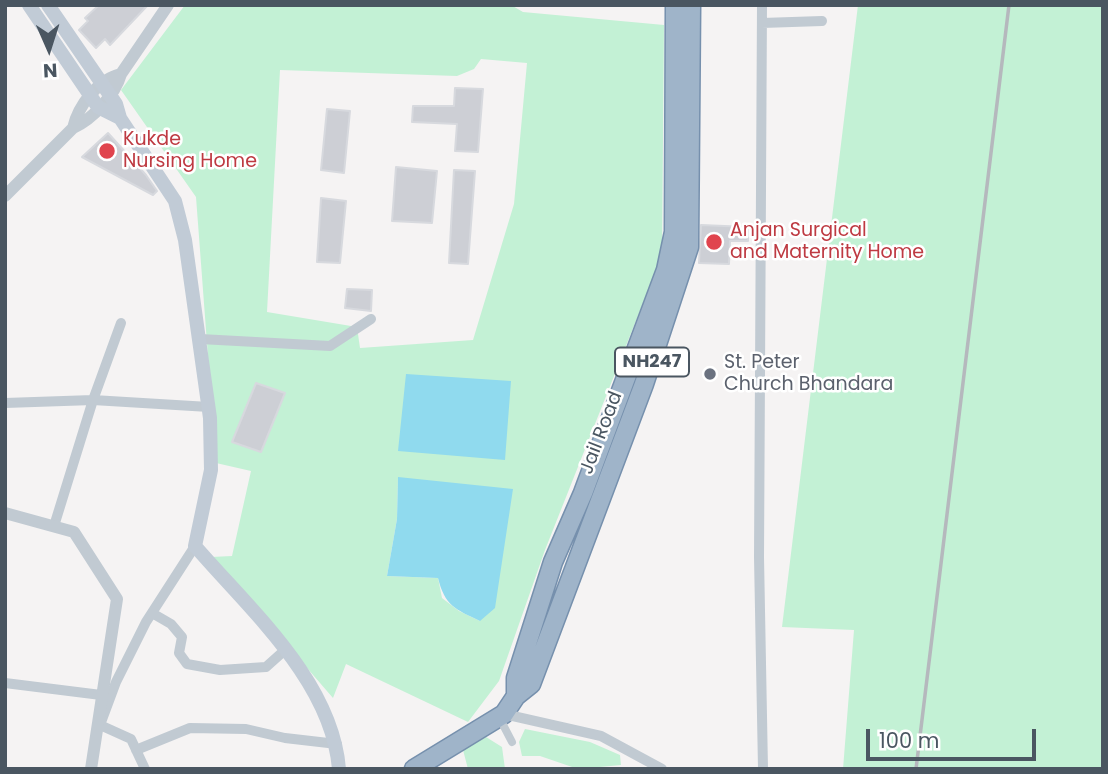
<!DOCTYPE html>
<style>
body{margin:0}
#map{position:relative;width:1108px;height:774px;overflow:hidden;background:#f5f3f3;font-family:Poppins,sans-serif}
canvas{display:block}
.frame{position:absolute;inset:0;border:7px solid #4a5661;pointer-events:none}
.north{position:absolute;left:14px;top:14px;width:70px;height:70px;-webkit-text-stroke:5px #fff;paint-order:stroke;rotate:177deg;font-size:19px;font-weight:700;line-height:28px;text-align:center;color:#4a5661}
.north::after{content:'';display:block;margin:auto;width:24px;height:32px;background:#4a5661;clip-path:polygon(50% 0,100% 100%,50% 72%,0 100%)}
.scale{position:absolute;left:866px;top:729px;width:170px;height:32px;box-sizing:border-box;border:4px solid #4a5661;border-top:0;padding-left:9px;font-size:21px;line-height:24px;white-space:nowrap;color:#4a5661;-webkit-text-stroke:5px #fff;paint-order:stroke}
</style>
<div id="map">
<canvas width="1108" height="774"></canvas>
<div class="frame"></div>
<div class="north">N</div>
<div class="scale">100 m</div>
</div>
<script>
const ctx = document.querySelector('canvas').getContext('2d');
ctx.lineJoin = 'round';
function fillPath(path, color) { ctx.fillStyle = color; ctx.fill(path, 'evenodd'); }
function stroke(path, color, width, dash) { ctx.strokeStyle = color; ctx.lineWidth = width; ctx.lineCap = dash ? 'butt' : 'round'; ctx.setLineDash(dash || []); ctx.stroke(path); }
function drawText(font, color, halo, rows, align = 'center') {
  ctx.font = font + ' Poppins,sans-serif'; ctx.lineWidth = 5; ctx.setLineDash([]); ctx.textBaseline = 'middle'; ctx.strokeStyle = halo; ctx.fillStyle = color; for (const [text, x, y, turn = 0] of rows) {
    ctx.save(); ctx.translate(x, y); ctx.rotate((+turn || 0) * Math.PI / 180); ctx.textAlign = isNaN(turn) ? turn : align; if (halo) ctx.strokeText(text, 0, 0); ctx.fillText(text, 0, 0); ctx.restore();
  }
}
fillPath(new Path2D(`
 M185 5H511L523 12 664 25 662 255 545 550 499 681 468 722 346 664 333 698 211 557 232 556 251 471 216 463 196 197 121 90ZM481 59 527 63 514 204 473 340 360 348 357 327 267 312 280 70 457 76 474 69ZM398 478 480 621 459 611 442 598 438 578 387 576 397 519Z
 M858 5H1103V769H843L854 630 782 627Z
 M525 729 590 742 620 755 621 765 578 769 540 756H522L519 742Z
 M486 737 502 747 505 769H468L463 750Z`), '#c3f1d5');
fillPath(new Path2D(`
 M406 374 511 381 505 460 398 451Z
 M398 477 513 489 495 608 480 621C455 609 445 606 438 578L387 576 397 519Z`), '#90daee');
const building = new Path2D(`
 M99 5H148L110 45 105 39 96 48 79 30 88 21 85 18Z
 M455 88 483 89 478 152 455 151 457 124 412 122 413 106H454Z
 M327 109 350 111 344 173 321 170Z
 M108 133 146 175 157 191 153 195 82 157Z
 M396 167 437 171 432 223 392 221Z
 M454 170 475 171 468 264 449 263Z
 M321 198 346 201 340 263 317 262Z
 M701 225 748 227V241H730L729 264 699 263Z
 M347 289 372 290 371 311 345 308Z
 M256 383 285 393 261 452 232 442Z`);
fillPath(building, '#cdcfd5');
stroke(building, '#d7d9de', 2);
const trunk = new Path2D(`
 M516 696V678L553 562 583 493 666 270 674 232 675 5
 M414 769 504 714 516 696 531 684 644 384 689 247 691 5`);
stroke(trunk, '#7690ad', 21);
stroke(new Path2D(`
 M499 717 512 742`), '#c1cad2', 8);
stroke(new Path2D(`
 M762 5 759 557 763 769
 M762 23 822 21
 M200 339 330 346 371 319
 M5 403 93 400 209 407
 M54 526 93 400 121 323
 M152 613 171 624 182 637 179 653 187 664 220 670 266 667 285 650
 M5 683 101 695
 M504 714 601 736 662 769
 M136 750 190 728 246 729 285 738 337 744
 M145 769 131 739 100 725 116 682 146 622 195 546`), '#c1cad2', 10);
stroke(new Path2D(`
 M73 128C78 106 98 79 121 74
 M5 196 73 128C93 119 115 95 121 74L168 5
 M5 513 74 532 117 599 91 769`), '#c1cad2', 12);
stroke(new Path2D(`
 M29 5 98 107 120 118
 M48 5 116 104 120 118 175 201 185 240 210 418 211 470 195 546C250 610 332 681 339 769`), '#c1cbd6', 14);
stroke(trunk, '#9fb4c9', 18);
stroke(new Path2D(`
 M916 769 1009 5`), '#b5b8bd', 3.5);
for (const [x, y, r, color] of [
 [107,151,9,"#e0444e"],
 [714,242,9,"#e0444e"],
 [710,374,7,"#6b7280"]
]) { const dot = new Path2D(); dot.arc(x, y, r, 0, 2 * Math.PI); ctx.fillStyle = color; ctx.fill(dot); stroke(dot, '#fff', 2.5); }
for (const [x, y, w] of [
 [652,362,74]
]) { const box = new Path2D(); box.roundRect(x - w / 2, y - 14.5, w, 29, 5); ctx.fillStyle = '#fff'; ctx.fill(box); stroke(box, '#4a5661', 2); }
drawText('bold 18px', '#4a5661', null, [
 ["NH247",652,362]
]);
drawText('19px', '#be3a42', '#fff', [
 ["Kukde",123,140],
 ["Nursing Home",123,162],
 ["Anjan Surgical",730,231],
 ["and Maternity Home",730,253]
], 'left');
drawText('19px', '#5b616d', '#fff', [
 ["St. Peter",724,363],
 ["Church Bhandara",724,385]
], 'left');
drawText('19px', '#4a5661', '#fff', [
 ["Jail Road",602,433,-69]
]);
</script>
